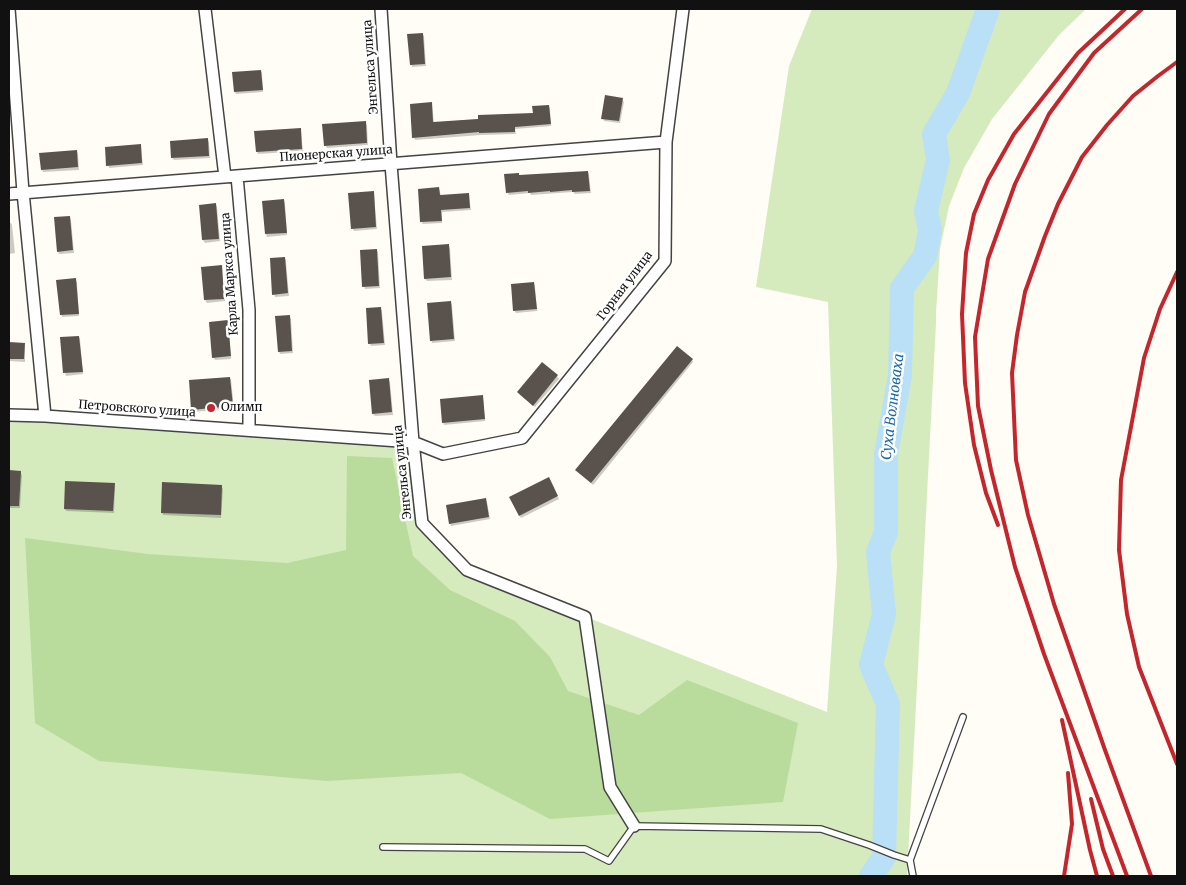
<!DOCTYPE html>
<meta charset="utf-8">
<style>
body{margin:0}
#map{position:relative;width:1186px;height:885px;overflow:hidden;background:#fffdf5;font-family:Merriweather,serif}
canvas{display:block}
.frame{position:absolute;inset:0;border:10px solid #111;pointer-events:none}
</style>
<div id="map">
<canvas width="1186" height="885"></canvas>
<div class="frame"></div>
</div>
<script>
const ctx = document.querySelector('canvas').getContext('2d');
ctx.lineJoin = 'round';
function fillPath(path, color) { ctx.fillStyle = color; ctx.fill(path, 'evenodd'); }
function stroke(path, color, width, dash) { ctx.strokeStyle = color; ctx.lineWidth = width; ctx.lineCap = dash ? 'butt' : 'round'; ctx.setLineDash(dash || []); ctx.stroke(path); }
function drawText(font, color, halo, rows, align = 'center') {
  ctx.font = font + ' Merriweather,serif'; ctx.lineWidth = 5; ctx.setLineDash([]); ctx.textBaseline = 'middle'; ctx.strokeStyle = halo; ctx.fillStyle = color; for (const [text, x, y, turn = 0] of rows) {
    ctx.save(); ctx.translate(x, y); ctx.rotate((+turn || 0) * Math.PI / 180); ctx.textAlign = isNaN(turn) ? turn : align; if (halo) ctx.strokeText(text, 0, 0); ctx.fillText(text, 0, 0); ctx.restore();
  }
}
fillPath(new Path2D(`
 M812 9H1086L1059 35 992 119 964 168 949 206 940 249 936 313V323L907 876H9V415L413 442 422 523 467 570 827 712 837 566 828 302 756 287 789 66Z`), '#d5ebbd');
fillPath(new Path2D(`
 M347 456 392 458 413 556 450 590 515 621 550 657 568 691 639 715 687 680 798 723 783 802 550 819 461 773 327 781 99 761 35 723 25 538 148 554 287 563 346 550Z`), '#b9dc9c');
fillPath(new Path2D(`
 M422 34 424 36 426 66 412 67 411 64Z
 M261 71 262 73 263 92 236 94 235 92Z
 M622 99 624 102 620 123 604 121 603 118Z
 M431 103 432 106 434 123 534 114 549 106 550 109 551 126 515 129 516 134 481 135 415 140 414 138Z
 M365 123 367 125 368 145 327 148 325 145Z
 M300 129 301 132 303 151 258 154 257 151Z
 M207 140 209 142 210 158 174 160 172 158 171 142Z
 M140 145 141 148 143 165 109 168 108 165Z
 M77 151 78 154 79 170 43 172 42 170Z
 M588 172 589 175 591 193 575 194 573 192 531 195 530 193 509 195 507 192 519 176Z
 M439 188 441 196 468 194 469 196 471 210 442 212V223L423 224 421 222Z
 M373 192 374 195 377 229 354 231 352 228Z
 M284 200 285 203 287 235 267 237 266 234 264 202Z
 M215 204 217 207 220 241 205 243 203 240 200 206Z
 M69 217 71 220 74 253 59 254 58 251Z
 M9 223H11L12 225 15 253 9 254Z
 M448 245 450 248 452 280 427 281 425 279Z
 M376 250 378 252 380 288 365 289 364 286Z
 M285 258 286 261 289 296 275 297 274 294Z
 M221 267 222 269 225 301 207 303 205 300 203 269Z
 M75 280 77 282 79 316 62 317 61 315Z
 M534 283 535 286 537 311 516 313 514 310Z
 M451 302 452 305 455 341 432 343 431 340Z
 M381 309 382 311 385 345 371 346 370 344Z
 M289 316 291 319 293 353 280 354 279 351Z
 M228 324 231 359 215 360 213 357Z
 M79 337 80 339 83 374 66 376 65 373 62 338Z
 M9 344H24L25 347V362L9 361Z
 M692 360 693 362 593 485 578 472Z
 M542 364 557 376 559 379 535 407 520 395 518 392Z
 M230 378 231 380 234 408 194 412 192 409Z
 M388 379 390 382 393 415 375 416 373 414Z
 M483 399 485 421 444 425 443 422Z
 M9 471 20 472 22 475 20 508H9Z
 M548 479 559 499 521 518 511 498Z
 M114 484 115 487 114 513 66 511 65 509Z
 M221 486 223 489 221 518 163 515 162 512Z
 M485 500 487 502 490 519 451 526 450 523Z`), '#0003');
stroke(new Path2D(`
 M871 876 884 857 888 704 871 665 884 614 878 552 886 532V454L900 375 902 288 925 256 930 230 926 211 938 160 934 134 958 93 988 9`), '#b9e0f7', 24);
fillPath(new Path2D(`
 M423 33 425 64 410 65 407 34Z
 M261 70 263 90 234 92 232 72Z
 M605 95 623 98 619 121 601 119Z
 M432 102 433 122 478 119V115L533 113 532 106 549 105 551 124 515 127V132L479 133V132L412 138 410 104Z
 M366 121 367 143 324 146 322 124Z
 M301 128 302 149 256 152 254 131Z
 M208 138 209 156 171 158 170 141Z
 M141 144 142 163 106 166 105 147Z
 M77 150 78 167 41 170 39 153Z
 M588 171 590 191 572 192V190L550 192V191L528 193V191L506 193 504 174 519 173V175Z
 M439 187 440 195 469 193 470 208 441 210 442 221 420 222 418 189Z
 M374 191 376 227 351 229 348 193Z
 M284 199 287 233 265 234 262 201Z
 M216 203 219 239 202 240 199 205Z
 M70 216 73 250 57 252 54 217Z
 M449 244 451 277 424 279 422 246Z
 M377 249 379 286 362 287 360 250Z
 M285 257 288 293 272 295 270 258Z
 M222 265 224 299 204 300 201 267Z
 M76 278 79 314 60 315 56 280Z
 M534 282 537 309 513 311 511 284Z
 M451 301 454 339 430 341 427 303Z
 M381 307 384 343 368 344 366 308Z
 M290 315 292 351 278 352 275 316Z
 M228 320 231 356 212 358 209 322Z
 M79 336 83 372 63 373 60 337Z
 M9 342 25 343 24 359H9Z
 M677 346 693 359 591 483 575 470Z
 M542 362 558 375 533 406 517 392Z
 M230 377 233 406 191 410 189 380Z
 M389 378 392 412 372 414 369 380Z
 M483 395 485 419 442 423 440 399Z
 M9 470 21 471 19 506H9Z
 M549 477 558 496 519 516 509 497Z
 M65 481 115 483 113 511 64 509Z
 M162 482 222 485 221 515 161 513Z
 M486 498 489 517 449 524 446 505Z`), '#5a524d');
const lane = new Path2D(`
 M383 847 585 849 609 861 634 826 821 829 869 845 894 855 910 860
 M913 876 910 860 963 717`);
const street = new Path2D(`
 M9 9 23 192 45 416
 M205 9 225 177
 M381 9 391 164 413 442 422 523 467 570 585 617 610 787 634 826
 M237 176 249 310V430
 M9 194 666 142
 M9 415 45 416 413 442 443 454 522 438 665 261 666 142 683 9`);
stroke(lane, '#444', 8);
stroke(street, '#444', 14);
stroke(lane, '#fff', 5.5);
stroke(street, '#fff', 11);
stroke(new Path2D(`
 M1177 272 1160 309 1144 358 1121 480 1119 550 1127 614 1139 667 1177 764
 M998 525 986 493 974 445 965 383 962 314 966 253 974 214 988 180 1014 134 1078 53 1125 9
 M1062 720 1090 850 1097 876
 M1091 799 1103 849 1113 876
 M1064 876 1072 824 1068 773
 M1127 876 1044 654 1015 567 991 470 978 406 975 337 988 259 1015 184 1049 114 1094 53 1142 9
 M1151 876 1105 750 1054 604 1028 515 1016 460 1012 373 1017 335 1025 292 1045 236 1058 204 1082 157 1107 125 1133 96 1158 76 1177 62`), '#c4262e', 4);
for (const [x, y, r, color] of [
 [211,408,5,"#c4262e"]
]) { const dot = new Path2D(); dot.arc(x, y, r, 0, 2 * Math.PI); ctx.fillStyle = color; ctx.fill(dot); stroke(dot, '#fff', 2); }
drawText('12px', '#111', '#fff', [
 ["Энгельса улица",371,67,-94],
 ["Пионерская улица",336,154,-4],
 ["Карла Маркса улица",230,274,-94],
 ["Горная улица",625,286,-53],
 ["Петровского улица",137,409,4],
 ["Энгельса улица",403,472,-96]
]);
drawText('12px', '#111', '#fff', [
 ["Олимп",221,408]
], 'left');
drawText('italic 14px', '#1768a6', '#fff', [
 ["Суха Волноваха",893,407,-83]
]);
</script>
